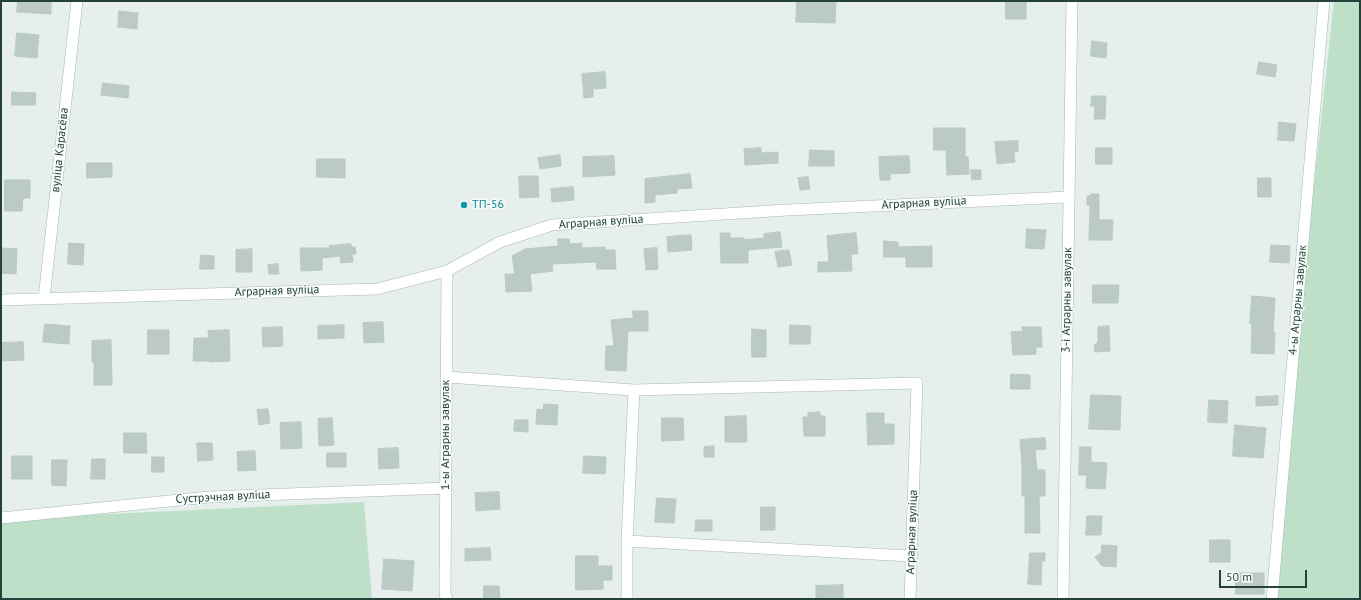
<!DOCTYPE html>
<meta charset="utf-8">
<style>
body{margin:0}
#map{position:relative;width:1361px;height:600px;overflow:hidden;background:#e6efeb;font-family:"PT Sans",sans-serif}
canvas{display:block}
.frame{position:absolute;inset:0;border:2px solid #24423a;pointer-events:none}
.scale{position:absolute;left:1219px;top:570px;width:88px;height:18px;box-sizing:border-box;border:2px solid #24423a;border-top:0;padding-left:5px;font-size:12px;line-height:14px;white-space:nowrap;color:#24423a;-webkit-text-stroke:3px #f7fbf9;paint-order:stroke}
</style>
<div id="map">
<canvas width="1361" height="600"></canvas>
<div class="frame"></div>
<div class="scale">50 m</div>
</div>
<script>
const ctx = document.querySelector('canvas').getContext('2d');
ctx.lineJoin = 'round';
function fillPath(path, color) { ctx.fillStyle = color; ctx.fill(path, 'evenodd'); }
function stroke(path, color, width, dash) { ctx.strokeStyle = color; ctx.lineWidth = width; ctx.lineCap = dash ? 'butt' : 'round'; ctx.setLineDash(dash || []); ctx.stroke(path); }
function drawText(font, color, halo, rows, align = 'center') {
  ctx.font = font + ' "PT Sans",sans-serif'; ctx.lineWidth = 3; ctx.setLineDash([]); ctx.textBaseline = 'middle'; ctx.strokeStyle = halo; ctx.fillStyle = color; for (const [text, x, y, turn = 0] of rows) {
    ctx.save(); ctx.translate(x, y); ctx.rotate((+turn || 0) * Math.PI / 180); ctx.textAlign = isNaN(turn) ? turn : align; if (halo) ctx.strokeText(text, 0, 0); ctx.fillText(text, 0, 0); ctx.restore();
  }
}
fillPath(new Path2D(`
 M1334 1H1360V599H1269Z
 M364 502 372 599H1V519Z`), '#bfe0c8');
const building = new Path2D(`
 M18 1H51V14L17 12Z
 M797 1H836L835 23 796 22Z
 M1006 1H1026V19H1006Z
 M119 11 138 13 137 29 118 27Z
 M17 33 39 35 37 58 15 56Z
 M1092 41 1107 43 1106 58 1091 56Z
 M1259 62 1277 65 1275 77 1257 74Z
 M605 72 606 88 593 89V97L584 98 582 74Z
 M103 83 129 86 128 98 101 95Z
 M12 92 36 93 35 105H12Z
 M1092 96H1106L1105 119H1094L1095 106H1091Z
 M1279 122 1296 124 1294 141 1278 140Z
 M934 128H965V157H968L969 174 947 175 946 150H934Z
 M1018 141V151L1014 152 1015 162 997 164 995 142Z
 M761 148V153L778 152V163L745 165 744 149Z
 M1096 148H1112V164H1096Z
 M810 150 834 151V166H809Z
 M560 155 561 166 540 169 538 158Z
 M614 156 615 175 583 177V157Z
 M909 156 910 173 890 174V180H880L879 157Z
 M317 159H345V178L317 177Z
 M87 163H112V177L87 178Z
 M971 170H981V179L972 180Z
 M690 174 692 188 677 189V193L655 195V202L645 203V179Z
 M519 176H538L539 197 520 198Z
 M808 177 810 189 800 190 798 178Z
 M1258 178H1271V197H1258Z
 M5 180H30V198H23L22 211H5Z
 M573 187 574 200 552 202 551 189Z
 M1091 194H1099V220H1113L1112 240H1089L1090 205H1087V196H1090Z
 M1027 229 1046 230 1044 249 1026 248Z
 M780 232 782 247 748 250V263H721L720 233H730V238H744V240L764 238V234Z
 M856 233 858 254H851L852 271 818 272V262H829L827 236Z
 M691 235 692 250 668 252 667 237Z
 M558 239H569L570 244 582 243V248L605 247V250H615L616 269H597L596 262 552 264 553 271 530 274 532 291 506 292 505 274H515L512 256 525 249 558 246Z
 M884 241 898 242V247L932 246V267H906V257H884Z
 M69 243 84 244 83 265 68 264Z
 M351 244V247H355L356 254H352L353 262 341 263 340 256 322 258V270L301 271 300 248H330L329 246Z
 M1271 245 1290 246 1289 263 1270 262Z
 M1 248 17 249 16 274 1 273Z
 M657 248 658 269 646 270 644 249Z
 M252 249V272H236V250Z
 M789 250 792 265 778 267 775 252Z
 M201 255 214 256V269H200Z
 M278 264 279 274H269L268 265Z
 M1093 285H1119L1118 303H1093Z
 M1252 296 1275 298 1273 332H1275L1274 354 1251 353 1252 324H1250Z
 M633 311H648V331H628L626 371 605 370 606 346H614L611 320 633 318Z
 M383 322 384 342 364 343 363 323Z
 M45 324 70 326 69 344 43 342Z
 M344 325V338L318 339V326Z
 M790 325 811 326 810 344H790Z
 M1109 326 1110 351 1095 352 1094 345 1098 342V327Z
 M282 327 283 346 263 347 262 328Z
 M1022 327H1041L1042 347H1036V354L1013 355 1011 332 1023 331Z
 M752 329 766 330V357H752Z
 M148 330H169V354H148Z
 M229 330 230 361 210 362V361H193L194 338H209L208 331Z
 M111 340 112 385H94V362H92V341Z
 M23 342 24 360 1 361V343Z
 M1011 374 1030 375V389H1011Z
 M1091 395 1121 396 1120 430 1089 429Z
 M1278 396V405L1256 406V397Z
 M1209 400 1228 401 1227 423 1208 422Z
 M544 404 558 405 557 425 536 424 537 409 543 410Z
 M268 409 270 423 259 425 257 410Z
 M820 412V416H825V436H804L803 417H808V413Z
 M867 413H884V424H894V444L868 445Z
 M746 416 747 442H725V417Z
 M332 418 334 445 319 446 318 419Z
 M662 418H683L684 440 662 441Z
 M515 420H528V432L514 431Z
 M301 422 302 448 281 449 280 423Z
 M1235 425 1266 428 1263 458 1233 456Z
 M124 433H146L147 453H124Z
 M1045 438 1046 449 1035 450 1037 470H1045V496H1039L1040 533H1025V496H1022V465L1020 440Z
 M197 443H212L213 460 198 461Z
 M714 446V457H704V447Z
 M1080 447H1091V462L1107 463 1105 489 1086 488 1087 475H1079Z
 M398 448 399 468 379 469 378 449Z
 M255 451 256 470 238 471 237 452Z
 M327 453H346V467H327Z
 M12 456H32V479H12Z
 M584 456 606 457 605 474 583 473Z
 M152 457H164V472H152Z
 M92 459H105V479H91Z
 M52 460H67L66 486 52 485Z
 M499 492 500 509 476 511 475 493Z
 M657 498 676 499 674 523 655 522Z
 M761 507H775V530H761Z
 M1087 516H1102L1101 535H1086Z
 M696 520H712V531H695Z
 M1210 540H1230V562H1210Z
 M1102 545 1117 546 1116 567 1102 566 1095 557 1101 553Z
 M490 548 491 560 465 561V549Z
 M1030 553H1045V561H1042L1041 585 1028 584Z
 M576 556H598V566H612V580H603V589L576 590Z
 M384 559 414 561 412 591 382 589Z
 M1236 573H1264V594H1236Z
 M843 585V599H816V586Z
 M484 586H499L500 599H484Z`);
fillPath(building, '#bbcac4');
stroke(building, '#b8c9c2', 1);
const street = new Path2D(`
 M44 298 77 1
 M1 300 377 289 447 271 500 242 552 225 787 210 1068 197
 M447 377 634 390 917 383 910 599
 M1 518 209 497 446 488
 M627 541 911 556
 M447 599 445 594 447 271
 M627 599V541L634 390
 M1063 599 1072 1
 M1272 599 1324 1`);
stroke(street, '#a8b8b2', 12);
stroke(street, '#fff', 11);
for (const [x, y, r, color] of [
 [464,205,4,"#0f9aa8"]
]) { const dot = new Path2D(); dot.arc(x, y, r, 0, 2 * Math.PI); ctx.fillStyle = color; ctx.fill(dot); stroke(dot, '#f7fbf9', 1.5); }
drawText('12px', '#24423a', '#f7fbf9', [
 ["вуліца Карасёва",60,150,-84],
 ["Аграрная вуліца",924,203,-3],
 ["Аграрная вуліца",601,222,-4],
 ["Аграрная вуліца",277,291,-2],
 ["3-і Аграрны завулак",1067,300,-89],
 ["4-ы Аграрны завулак",1298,300,-85],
 ["1-ы Аграрны завулак",446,435,-90],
 ["Сустрэчная вуліца",223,497,-3],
 ["Аграрная вуліца",912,532,-88]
]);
drawText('12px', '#0d838f', '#f7fbf9', [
 ["ТП-56",472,205]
], 'left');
</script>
